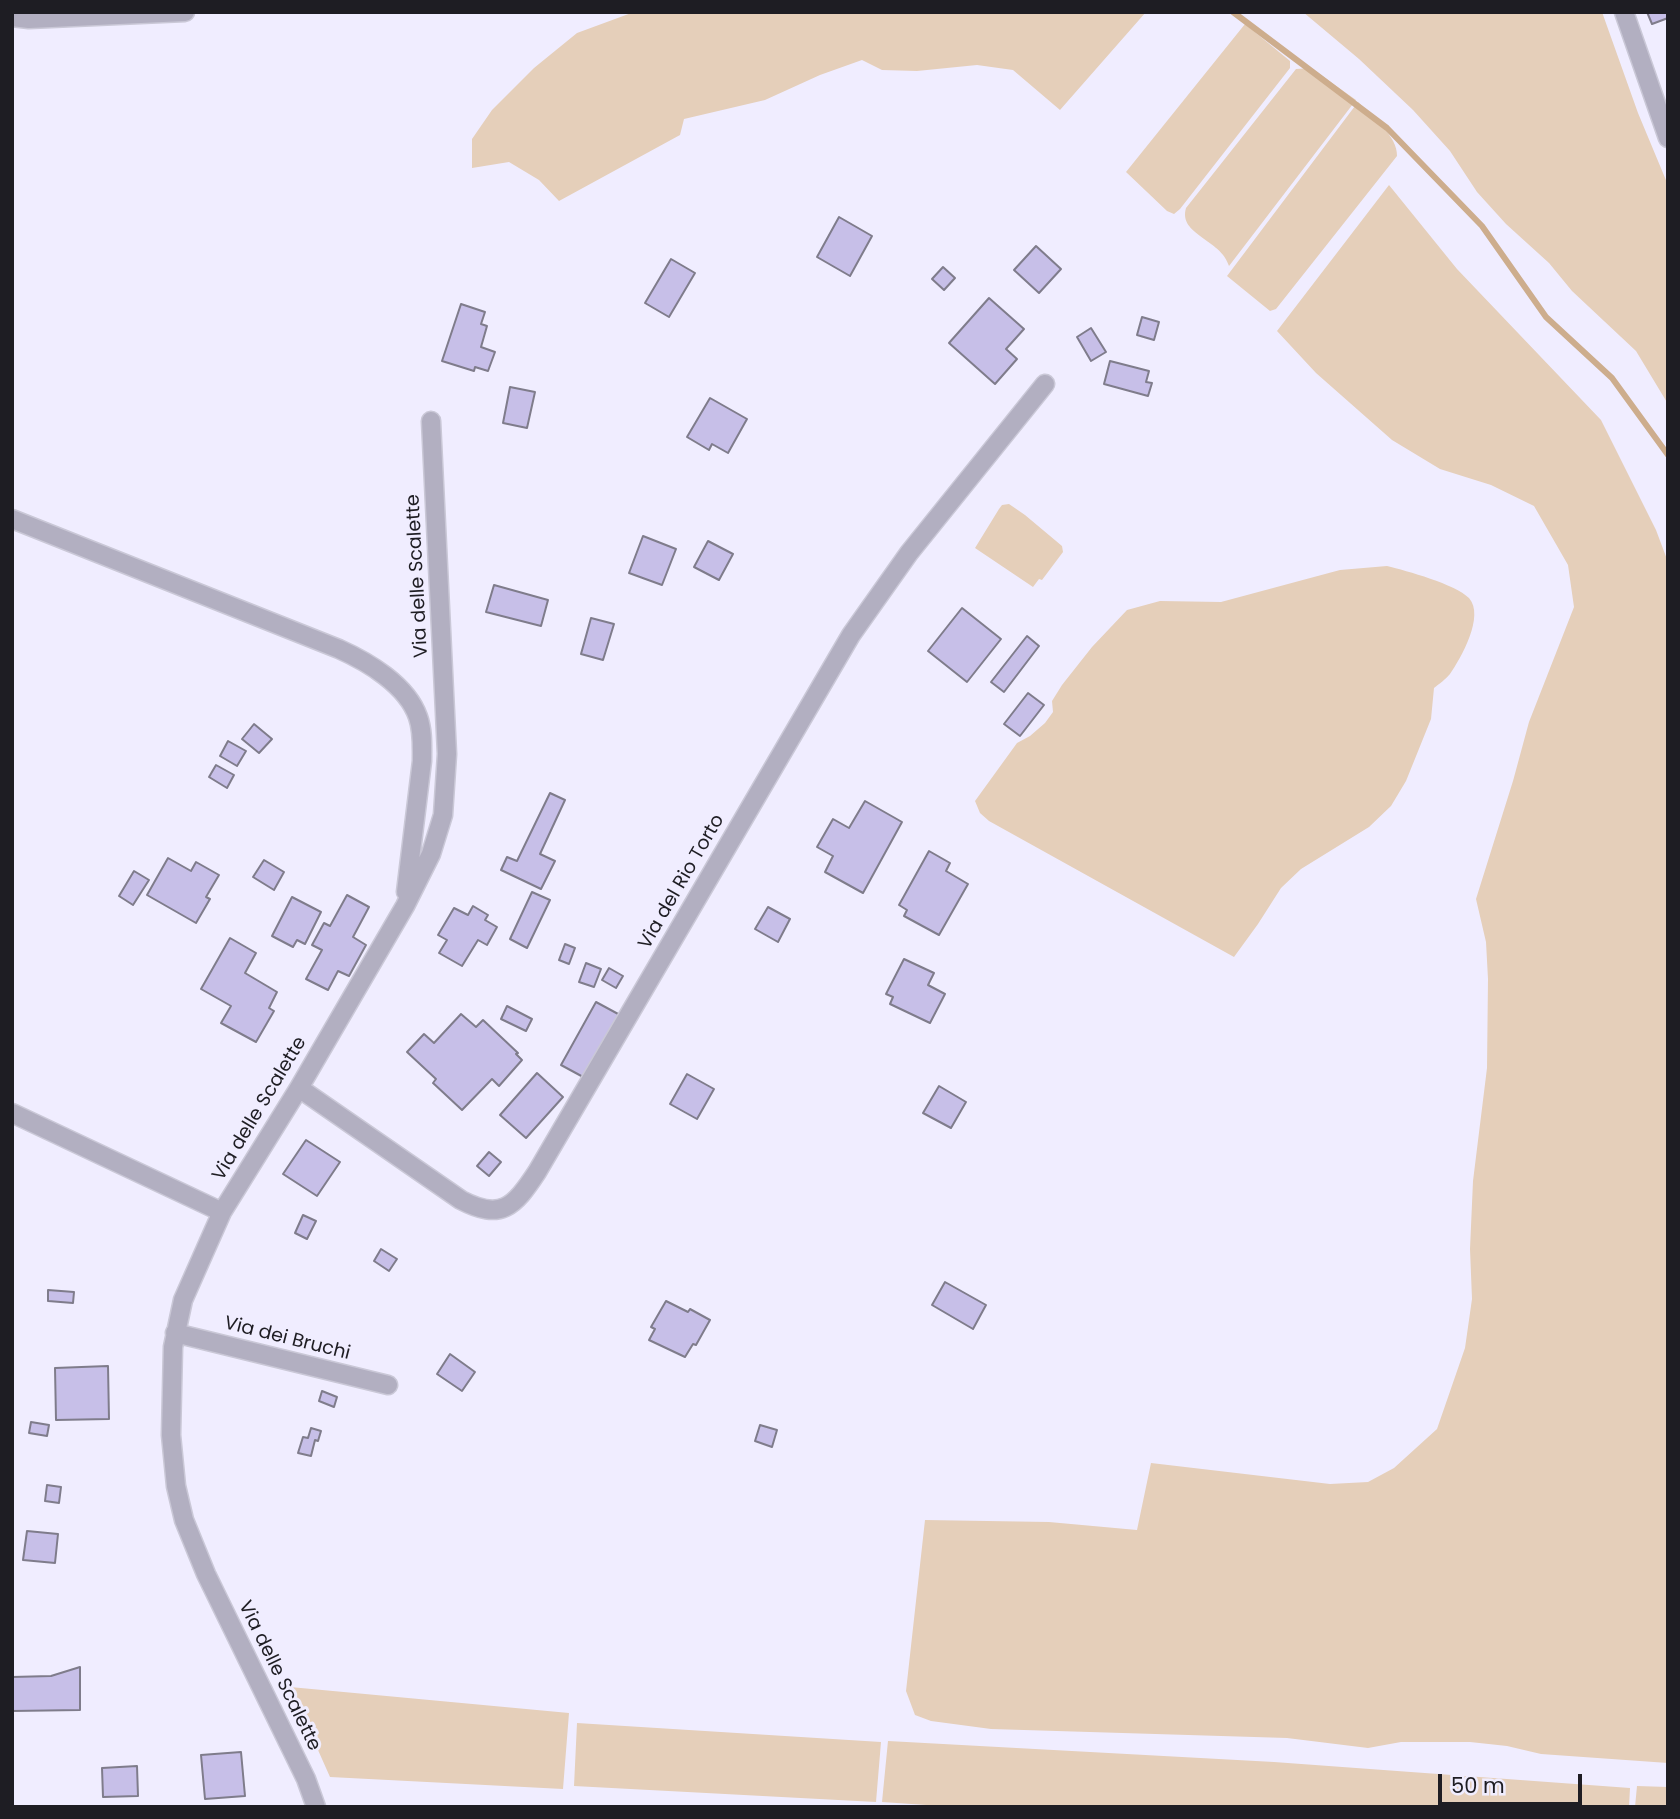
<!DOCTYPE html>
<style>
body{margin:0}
#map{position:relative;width:1680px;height:1819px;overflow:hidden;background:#f0edff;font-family:Poppins,sans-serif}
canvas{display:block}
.frame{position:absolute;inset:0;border:14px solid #1e1d23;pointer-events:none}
.scale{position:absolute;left:1438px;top:1774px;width:144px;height:32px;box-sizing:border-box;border:4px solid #1e1d23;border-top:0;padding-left:9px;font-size:21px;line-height:24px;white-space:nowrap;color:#1e1d23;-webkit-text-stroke:5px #f0edff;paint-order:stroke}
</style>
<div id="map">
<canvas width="1680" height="1819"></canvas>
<div class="frame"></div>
<div class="scale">50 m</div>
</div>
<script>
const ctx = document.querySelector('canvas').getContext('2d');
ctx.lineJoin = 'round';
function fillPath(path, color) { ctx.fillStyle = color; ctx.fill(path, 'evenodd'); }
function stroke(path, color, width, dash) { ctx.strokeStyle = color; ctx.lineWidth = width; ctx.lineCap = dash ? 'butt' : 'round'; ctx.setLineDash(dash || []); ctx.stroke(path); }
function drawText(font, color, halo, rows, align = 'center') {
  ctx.font = font + ' Poppins,sans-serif'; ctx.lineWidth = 6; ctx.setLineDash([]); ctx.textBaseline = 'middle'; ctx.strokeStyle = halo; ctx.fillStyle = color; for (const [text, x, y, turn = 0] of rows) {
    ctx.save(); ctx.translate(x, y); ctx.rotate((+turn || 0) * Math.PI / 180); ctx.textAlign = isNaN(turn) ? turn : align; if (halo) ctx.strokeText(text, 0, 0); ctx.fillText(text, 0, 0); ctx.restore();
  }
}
fillPath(new Path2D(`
 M634 12H1146L1060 110 1013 70 977 65 917 71 882 70 862 60 820 75 765 100 684 119 680 135 559 201 539 180 509 162 472 168V139L492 110 534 68 577 33Z
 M1303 12H1602L1638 113 1668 185V404L1636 351 1572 291 1549 263 1506 224 1477 192 1450 151 1413 110 1359 59Z
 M1245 24 1290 61V68L1180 209 1174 214 1167 211 1126 172Z
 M1311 68 1356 100 1229 266C1221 239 1178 235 1186 208L1296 69Z
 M1358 102C1371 116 1398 136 1397 156L1276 309 1270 311 1227 276Z
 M1389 185 1457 269 1601 420 1656 530 1668 562V1763L1541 1754 1507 1746 1470 1742H1401L1368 1748 1287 1738 991 1729 931 1721 915 1715 906 1691 925 1520 1049 1522 1137 1530 1151 1463 1330 1484 1368 1482 1394 1468 1437 1429 1465 1348 1472 1299 1470 1249 1473 1181 1487 1068 1488 979 1486 942 1476 899 1513 781 1529 722 1574 607 1568 565 1534 506 1491 485 1440 469 1392 440 1316 373 1277 331Z
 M1009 504 1025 515 1062 546 1063 552 1042 580 1039 579 1033 587 975 548 999 509 1002 505Z
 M1387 566C1407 571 1455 584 1469 598 1485 616 1461 658 1450 674 1446 679 1439 684 1434 688L1431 719 1406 781 1391 806 1369 827 1301 869 1281 888 1258 924 1234 957 989 821 980 813 975 801 1017 743 1030 736 1045 723 1053 712 1052 701 1062 685 1092 647 1127 610 1160 601 1221 602 1340 570Z
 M290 1687 569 1713 563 1789 330 1777Z
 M577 1723 881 1742 876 1802 574 1786Z
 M888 1741 1274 1762 1630 1788 1629 1807H956L882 1802Z
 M1637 1786 1668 1787V1807H1635Z`), '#e5cfba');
stroke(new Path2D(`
 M1233 12 1387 128 1482 226 1546 317 1612 378 1668 455`), '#cdad8d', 6);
const building = new Path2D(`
 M1647 12H1668V18L1652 24Z
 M839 217 872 236 850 276 817 257Z
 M1036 246 1061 269 1039 293 1014 270Z
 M671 259 695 273 669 317 645 303Z
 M943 267 955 278 944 290 932 279Z
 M989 298 1024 329 1006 349 1017 359 995 384 949 343Z
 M461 304 485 312 481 324 487 326 481 347 495 352 488 371 475 367 474 371 442 361Z
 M1142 317 1159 322 1154 340 1137 335Z
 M1091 328 1106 352 1091 361 1077 337Z
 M1110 361 1149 371 1146 382 1152 383 1148 396 1104 384Z
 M510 387 535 392 527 428 503 423Z
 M710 398 747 419 728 453 712 444 709 450 687 437Z
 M643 536 676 549 662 585 629 573Z
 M708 541 733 554 719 580 694 567Z
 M494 585 548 600 541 626 486 612Z
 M962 608 1001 639 967 682 928 651Z
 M591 618 614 624 603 660 581 654Z
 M1027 636 1039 646 1004 692 991 682Z
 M1028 693 1044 705 1020 736 1004 724Z
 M254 724 272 739 259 753 242 739Z
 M228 741 246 751 237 766 220 756Z
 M216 765 234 775 227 788 209 777Z
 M550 793 565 800 540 854 555 861 541 889 501 870 507 857 517 861Z
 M865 801 902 822 863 893 825 872 833 856 817 847 833 819 849 828Z
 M929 851 950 863 946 871 968 884 939 935 904 916 907 910 899 905Z
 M168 858 191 871 196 862 219 875 206 897 210 899 196 923 147 895Z
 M264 860 284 872 274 890 253 877Z
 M134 871 149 880 133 905 119 896Z
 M532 892 550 900 527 948 510 939Z
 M347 895 369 907 353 937 366 945 349 976 338 971 328 990 306 979 322 950 312 945 324 923 330 926Z
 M292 897 321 912 305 944 297 940 293 947 272 936Z
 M473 906 488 915 485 920 497 927 487 945 478 940 462 966 439 953 447 940 438 935 454 908 468 915Z
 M768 907 790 919 778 942 755 929Z
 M230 938 256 953 245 973 277 992 269 1008 274 1011 256 1042 221 1023 231 1006 201 989Z
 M565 944 575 948 569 964 559 960Z
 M904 959 934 973 928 985 945 994 930 1023 890 1004 893 997 886 994Z
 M586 963 601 969 594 987 579 982Z
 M609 968 623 976 616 988 602 980Z
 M596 1002 620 1015 585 1078 561 1065Z
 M507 1006 532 1019 526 1031 501 1019Z
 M461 1014 476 1027 483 1020 518 1053 516 1054 522 1060 499 1086 492 1079 462 1110 433 1083 436 1079 407 1052 424 1034 434 1043Z
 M537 1073 563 1097 526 1138 500 1115Z
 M687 1074 714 1089 697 1119 670 1104Z
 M939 1086 966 1102 951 1128 923 1113Z
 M306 1140 340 1162 317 1196 283 1174Z
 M489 1152 501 1162 489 1176 477 1166Z
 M303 1215 316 1221 307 1239 295 1233Z
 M381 1249 397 1259 389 1271 374 1261Z
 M945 1282 986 1305 973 1329 932 1305Z
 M48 1290 74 1292 73 1303 48 1301Z
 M666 1301 688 1312 690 1309 710 1320 696 1345 693 1344 685 1357 649 1340 655 1329 651 1327Z
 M450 1354 475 1372 462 1391 437 1374Z
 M108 1366 109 1419 56 1420 55 1368Z
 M322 1391 337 1397 334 1407 319 1401Z
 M31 1422 49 1425 47 1436 29 1433Z
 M760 1425 777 1430 772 1447 755 1441Z
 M311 1428 321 1431 318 1441 315 1440 311 1456 298 1453 303 1437 308 1438Z
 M47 1485 61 1487 59 1503 45 1501Z
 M27 1531 58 1534 55 1563 23 1560Z
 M80 1667V1710L12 1711V1677L51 1676Z
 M241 1752 245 1796 205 1799 201 1755Z
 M137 1766 138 1796 103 1797 102 1768Z`);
fillPath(building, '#c7bfe8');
stroke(building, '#7f7c8b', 2);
const minor = new Path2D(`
 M1624 12 1668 138
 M12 17 29 19 185 12
 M12 519 339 649C368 662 407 685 418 717 423 731 422 746 422 761L406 892
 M299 1088 461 1200C501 1221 514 1207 537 1172L851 635 909 553 1045 384
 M12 1113 222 1212
 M175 1333 388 1385
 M316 1807 306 1779 206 1574 184 1520 176 1486 171 1435 173 1347 183 1300 222 1212 299 1088 405 906 431 854 443 815 447 754 431 421`);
stroke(minor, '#cac8d7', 21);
stroke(minor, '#b2afc1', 18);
drawText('19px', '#1e1d23', '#f0edff', [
 ["Via delle Scalette",418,576,-93],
 ["Via del Rio Torto",682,882,-60],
 ["Via delle Scalette",260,1109,-59],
 ["Via dei Bruchi",287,1339,14],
 ["Via delle Scalette",279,1676,64]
]);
</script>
